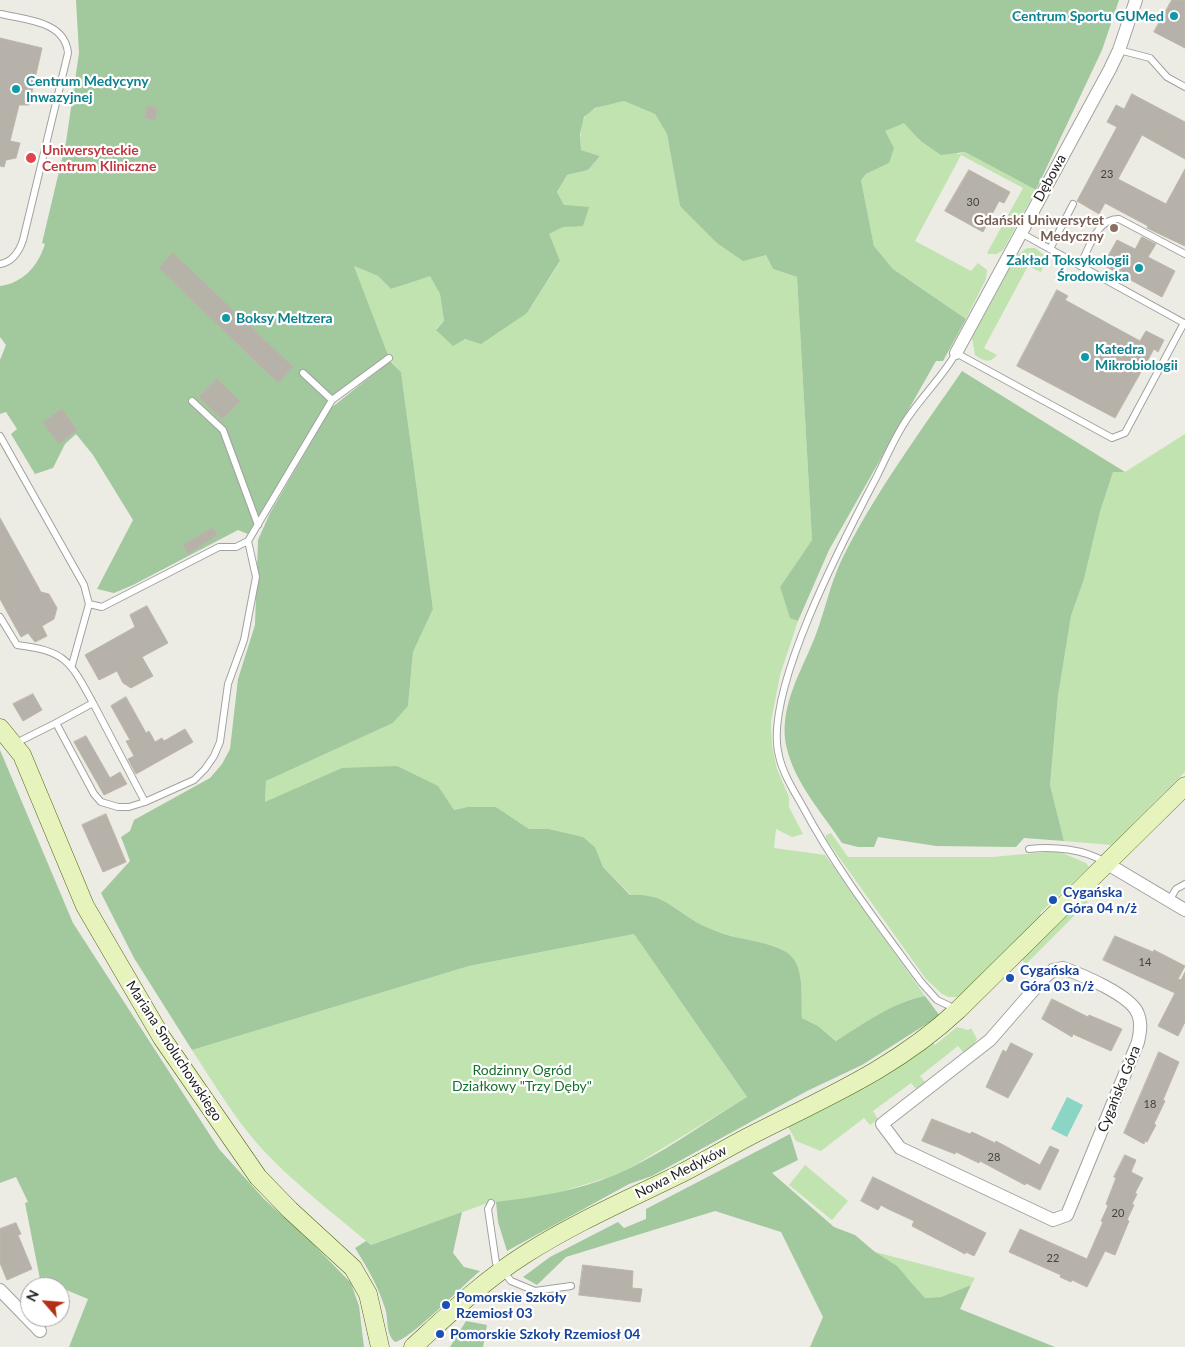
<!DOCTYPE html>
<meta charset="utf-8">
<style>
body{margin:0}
#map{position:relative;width:1185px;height:1347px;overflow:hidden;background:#edece4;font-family:Lato,sans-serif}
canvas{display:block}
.north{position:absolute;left:20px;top:1277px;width:50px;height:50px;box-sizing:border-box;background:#fff;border:1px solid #a5a5a5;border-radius:50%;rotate:297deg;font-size:14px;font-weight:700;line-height:20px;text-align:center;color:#1d1d1d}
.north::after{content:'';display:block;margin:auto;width:18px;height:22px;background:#b62f14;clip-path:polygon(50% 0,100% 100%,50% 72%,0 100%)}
</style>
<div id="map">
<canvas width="1185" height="1347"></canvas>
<div class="north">N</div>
</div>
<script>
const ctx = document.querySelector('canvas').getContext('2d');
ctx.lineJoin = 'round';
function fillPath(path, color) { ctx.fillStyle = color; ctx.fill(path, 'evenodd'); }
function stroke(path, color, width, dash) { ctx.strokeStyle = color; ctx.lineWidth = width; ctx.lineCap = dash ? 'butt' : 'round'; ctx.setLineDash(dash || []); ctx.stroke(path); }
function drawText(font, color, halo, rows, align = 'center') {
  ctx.font = font + ' Lato,sans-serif'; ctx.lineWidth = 4.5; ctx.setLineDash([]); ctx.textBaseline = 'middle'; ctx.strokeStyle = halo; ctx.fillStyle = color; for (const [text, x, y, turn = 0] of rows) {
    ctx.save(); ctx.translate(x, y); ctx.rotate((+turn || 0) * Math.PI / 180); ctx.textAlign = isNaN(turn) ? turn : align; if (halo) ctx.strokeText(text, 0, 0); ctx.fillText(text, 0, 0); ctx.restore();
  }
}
fillPath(new Path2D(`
 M624 101 655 114 667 134 680 206 766 255 773 269 797 277 812 540 780 587 790 617 798 621 780 675 771 722 772 746 777 769 789 797V807L803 834 792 837 776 829 774 848 825 855 925 996C896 1000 861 1026 837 1041L818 1026 802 1018C801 1002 804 976 795 961 786 943 742 940 725 934 714 930 702 926 693 920 669 906 660 893 631 895L603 867 595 847 583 837 549 829H529L496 807H467L454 810 437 786 265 802 266 781 393 723 408 706 413 652 433 609 401 372 390 360 354 266 378 276 391 289 430 275 440 294 444 321 436 329 464 340 527 313 560 262 548 234 563 227 564 205 557 192 567 175 588 170 600 156 581 150C579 109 588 109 624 101Z
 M904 122 918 140 959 154 965 152 1036 190 1003 250 997 254H989L987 253 1023 188 961 155 915 241 971 271 978 263 987 270 986 279 966 319 893 269 874 246 861 180 866 174 889 163 884 131Z
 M1027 248H1035L1043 254 1045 260 1041 272 1028 266 984 348 997 355C990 364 983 361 975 355L972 338 1017 255Z
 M1185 434V772L1111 845 1064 841 1050 785 1058 696 1071 616 1084 579 1100 512 1113 472H1125Z
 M831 833 848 857H992L1058 851 1086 863 1089 867 1040 913 1042 916 960 997H949L942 994 926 979 826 839V835Z
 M1084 898 1088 902 1026 964 1022 960Z
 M634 934 747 1097 635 1165 613 1176 550 1195 485 1204 371 1245C334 1214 295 1184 262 1149 235 1119 214 1084 192 1050L469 966Z
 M957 1027 968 1030 971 1028 977 1039 973 1046 963 1052 958 1046 920 1076 925 1082 916 1089 911 1083 873 1111 878 1119 870 1125 864 1118 821 1151 796 1141 787 1125 893 1071 933 1043 935 1045Z
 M805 1165 848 1201 832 1220 789 1185Z
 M875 1252 975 1278 971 1285 941 1297 925 1298 908 1278Z`), '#c0e3af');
fillPath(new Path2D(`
 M76 0H1119L1102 50 1036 190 965 152 941 155 918 139 904 123 885 131 894 148 889 163 866 174 861 180 874 246 893 269 966 319 943 361H936L829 550 798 621 790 618 780 587 812 540 797 277 773 269 766 255 743 261 717 243 680 206 667 134 655 114 624 101 595 108 584 117 580 134 581 150 600 156 588 170 567 175 557 192 564 205 589 207 583 226 563 227 549 234 560 261 527 313 481 344 465 339 453 346 436 330 444 321 440 294 430 276 391 289 378 276 354 266 390 360 329 400 248 534 238 530 133 585 114 593 97 589 133 520 93 455 76 434 65 444 53 468 35 474 11 434 17 429 6 412 0 414V360L6 345 0 337V286C23 283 38 266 45 244L42 243 66 142 79 53Z
 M390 361 401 372 433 609 413 652 408 706 393 723 266 781 265 802 342 768 397 766 438 786 454 810 467 807H496L529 829H549L583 837 595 847 603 867 630 895C660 893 669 905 693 920 702 926 714 930 724 934 742 940 786 943 795 961 804 976 801 1002 802 1018L818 1026 836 1041C862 1025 894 1001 925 996L940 1016 931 1025 928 1023 862 1065 807 1091 652 1176 629 1184 507 1251 498 1222 496 1202C536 1197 577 1191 615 1175 661 1155 704 1123 747 1097L634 934 469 966 192 1050 134 958 101 893 130 861 121 837 130 831 134 820 210 778 222 764 230 749 238 679 255 625 258 540 270 513 331 408Z
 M962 371 1125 472H1113L1100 512 1084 579 1071 616 1058 696 1050 785 1064 841 1024 838 1016 847 936 846 878 837 874 847H858L842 843C823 814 795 783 787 749 777 710 801 672 815 637 825 611 830 584 842 559 875 493 920 432 962 371Z
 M0 750 73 923 219 1149 264 1199 310 1241 351 1283 359 1306 364 1347H69L88 1299 40 1279 25 1203 28 1202 16 1177 0 1183Z
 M790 1134 798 1160 772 1173 834 1227 855 1235 875 1252 897 1266 925 1298 941 1297 971 1285 960 1309 1055 1347H810L823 1317 781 1232 715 1211 566 1257 537 1285 523 1277 550 1257 618 1222 624 1228 646 1219V1209Z
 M462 1212 453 1253 464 1267 480 1271C463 1285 410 1340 395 1342 385 1333 389 1320 385 1308 378 1286 367 1267 355 1248L366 1241 371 1245Z
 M466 1321 487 1325 483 1347H450Z`), '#a2c89d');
fillPath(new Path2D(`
 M1067 1097 1083 1105 1067 1137 1051 1129Z`), '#8ad5c4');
const building = new Path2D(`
 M1172 0H1185V48L1154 32Z
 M0 38 42 48 29 105H19L10 141 20 143 16 158 6 160 4 167 0 166Z
 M1132 94 1185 122V159L1142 135 1118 179 1166 204 1185 169V246L1147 228 1148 226 1105 203 1099 214 1077 201 1117 127 1107 122 1116 105 1124 109Z
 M147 106 157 108 155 120 145 118Z
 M969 170 1010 192 1004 203 999 201 983 232 945 211Z
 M1142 237 1156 244 1148 257 1175 271 1162 297 1103 265 1117 240 1135 249Z
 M173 253 293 367 278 383 159 268Z
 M1057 290 1068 296 1065 300 1140 341 1146 331 1164 340 1158 352 1154 349 1115 418 1017 366Z
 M217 379 240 401 222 419 199 397Z
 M62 409 77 430 59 444 43 423Z
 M0 518 41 592 49 594 57 608 54 619 42 626 47 636 35 642 28 633 21 637 0 599Z
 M213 528 217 535 188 554 183 545Z
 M147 606 168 643 142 657 153 676 131 688 123 683 117 671 99 680 85 655 135 627 130 615Z
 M33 694 42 710 23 721 13 704Z
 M126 697 146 733 149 731 155 742 162 738 164 741 185 729 193 742 136 774 128 759 134 756 126 741 130 740 111 706Z
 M86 736 110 778 120 772 127 784 104 795 74 742Z
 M106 814 126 862 103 872 82 825Z
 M1115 936 1153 952 1154 950 1185 966 1178 979 1181 980 1185 972V1022L1178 1036 1158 1026 1175 993 1103 960Z
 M1052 999 1088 1017 1089 1015 1122 1029 1111 1051 1073 1034 1072 1037 1042 1019Z
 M1011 1043 1033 1054 1008 1098 986 1087 1003 1050 1006 1052Z
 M1159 1052 1179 1062 1163 1100 1165 1101 1154 1124 1156 1125 1147 1142 1145 1141 1144 1144 1124 1133Z
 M932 1119 970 1134 972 1132 995 1143 996 1141 1040 1165 1050 1146 1059 1150 1040 1190 1026 1183 1025 1185 980 1161 979 1163 956 1152 955 1154 922 1141Z
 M1125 1155 1136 1160 1131 1172 1143 1178 1135 1193 1137 1194 1132 1204 1134 1205 1127 1220 1129 1221 1115 1255 1105 1251 1087 1287 1072 1280 1071 1282 1060 1277 1061 1275 1009 1252 1020 1229 1087 1259 1103 1222 1101 1221 1108 1206 1106 1204 1116 1178 1114 1177Z
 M873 1177 986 1233 974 1256 966 1252 965 1254 912 1226 914 1221 886 1208 881 1205 878 1210 861 1201Z
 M16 1223 21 1234 18 1235 32 1269 7 1280 0 1263V1229Z
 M583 1265 633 1271 632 1288 642 1289 640 1302 579 1295Z`);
fillPath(building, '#b6b2aa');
stroke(building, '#bdb5a8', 1);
const lane = new Path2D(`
 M1119 50 1150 58 1167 77 1185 87
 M1050 249 1073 204
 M0 264C13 262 19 252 23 240L68 53C65 21 26 20 1 14
 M1080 266C1089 248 1097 218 1119 219L1185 254
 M303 373 332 400
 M192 401 223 430 258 525
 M0 436 84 585 89 604
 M0 617 17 645C66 651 70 661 93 703L56 723
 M72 665 89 604 102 607 219 547H236L248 541
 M93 703 145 802
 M16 743 56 723 94 794 101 802 118 807H129L145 802 194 780 205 769 214 756 220 742 228 684 244 640 256 577 248 541 332 400 389 358
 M1029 849C1053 846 1084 849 1105 862
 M1169 901 1176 889 1185 884
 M956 1009 937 1000 921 982C880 926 836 869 803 807 794 791 783 774 779 756 762 693 846 535 877 476 887 456 896 434 909 416 924 394 943 376 956 353L1112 438 1125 433 1184 323 1021 233
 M491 1203 488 1209 496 1263 511 1281 535 1291 571 1286`);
const street = new Path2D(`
 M956 353 1110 69 1119 50 1136 0
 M1106 863 1185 910
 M1063 968C1082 975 1131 995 1138 1014 1142 1023 1140 1033 1138 1042L1067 1215 1053 1220 900 1148 882 1124 990 1040 1044 978 1053 970Z
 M0 1290 40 1331`);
const secondary = new Path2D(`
 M0 728 22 755 85 906 162 1038 258 1177 290 1210 353 1268 368 1294 380 1347
 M413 1347C448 1315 483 1281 524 1255 572 1224 627 1200 678 1175 702 1163 725 1149 748 1137 824 1098 895 1069 958 1010L1185 786`);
stroke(lane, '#a1a1a1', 8);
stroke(street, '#a1a1a1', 14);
stroke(secondary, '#506910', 19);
stroke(lane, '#fff', 6);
stroke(street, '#fff', 12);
stroke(secondary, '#e7f3bd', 18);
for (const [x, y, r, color] of [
 [1174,16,5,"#0f9aa8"],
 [16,89,5,"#0f9aa8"],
 [31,158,6,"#e0444e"],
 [1114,228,5,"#8d6e63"],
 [1139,268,5,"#0f9aa8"],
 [226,318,5,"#0f9aa8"],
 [1085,357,5,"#0f9aa8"],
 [1053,900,5,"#1a4fb4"],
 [1010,978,5,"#1a4fb4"],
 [446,1305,5,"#1a4fb4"],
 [440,1334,5,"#1a4fb4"]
]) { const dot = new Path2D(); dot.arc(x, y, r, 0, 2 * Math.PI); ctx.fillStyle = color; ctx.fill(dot); stroke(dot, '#fff', 2); }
drawText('11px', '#434240', null, [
 ["23",1107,174],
 ["30",973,202],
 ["14",1145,962],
 ["18",1150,1104],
 ["28",994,1157],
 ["20",1118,1213],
 ["22",1053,1258]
]);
drawText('bold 14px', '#0d838f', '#fff', [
 ["Centrum Sportu GUMed",1164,16,"right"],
 ["Centrum Medycyny",26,81],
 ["Inwazyjnej",26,97],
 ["Zakład Toksykologii",1129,260,"right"],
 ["Środowiska",1129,276,"right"],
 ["Boksy Meltzera",236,318],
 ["Katedra",1095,349],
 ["Mikrobiologii",1095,365]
], 'left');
drawText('bold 14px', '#be3a42', '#fff', [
 ["Uniwersyteckie",42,150],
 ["Centrum Kliniczne",42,166]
], 'left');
drawText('14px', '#1d1d1d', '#fff', [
 ["Dębowa",1050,178,-61],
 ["Mariana Smoluchowskiego",174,1051,57],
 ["Cygańska Góra",1119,1089,-68],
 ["Nowa Medyków",681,1172,-27]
]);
drawText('bold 14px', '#785e54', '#fff', [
 ["Gdański Uniwersytet",1104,220],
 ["Medyczny",1104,236]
], 'right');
drawText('bold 14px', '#164399', '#fff', [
 ["Cygańska",1063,892],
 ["Góra 04 n/ż",1063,908],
 ["Cygańska",1020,970],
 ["Góra 03 n/ż",1020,986],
 ["Pomorskie Szkoły",456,1297],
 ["Rzemiosł 03",456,1313],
 ["Pomorskie Szkoły Rzemiosł 04",450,1334]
], 'left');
drawText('14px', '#16702d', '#fff', [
 ["Rodzinny Ogród",522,1070],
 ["Działkowy \"Trzy Dęby\"",522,1086]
]);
</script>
